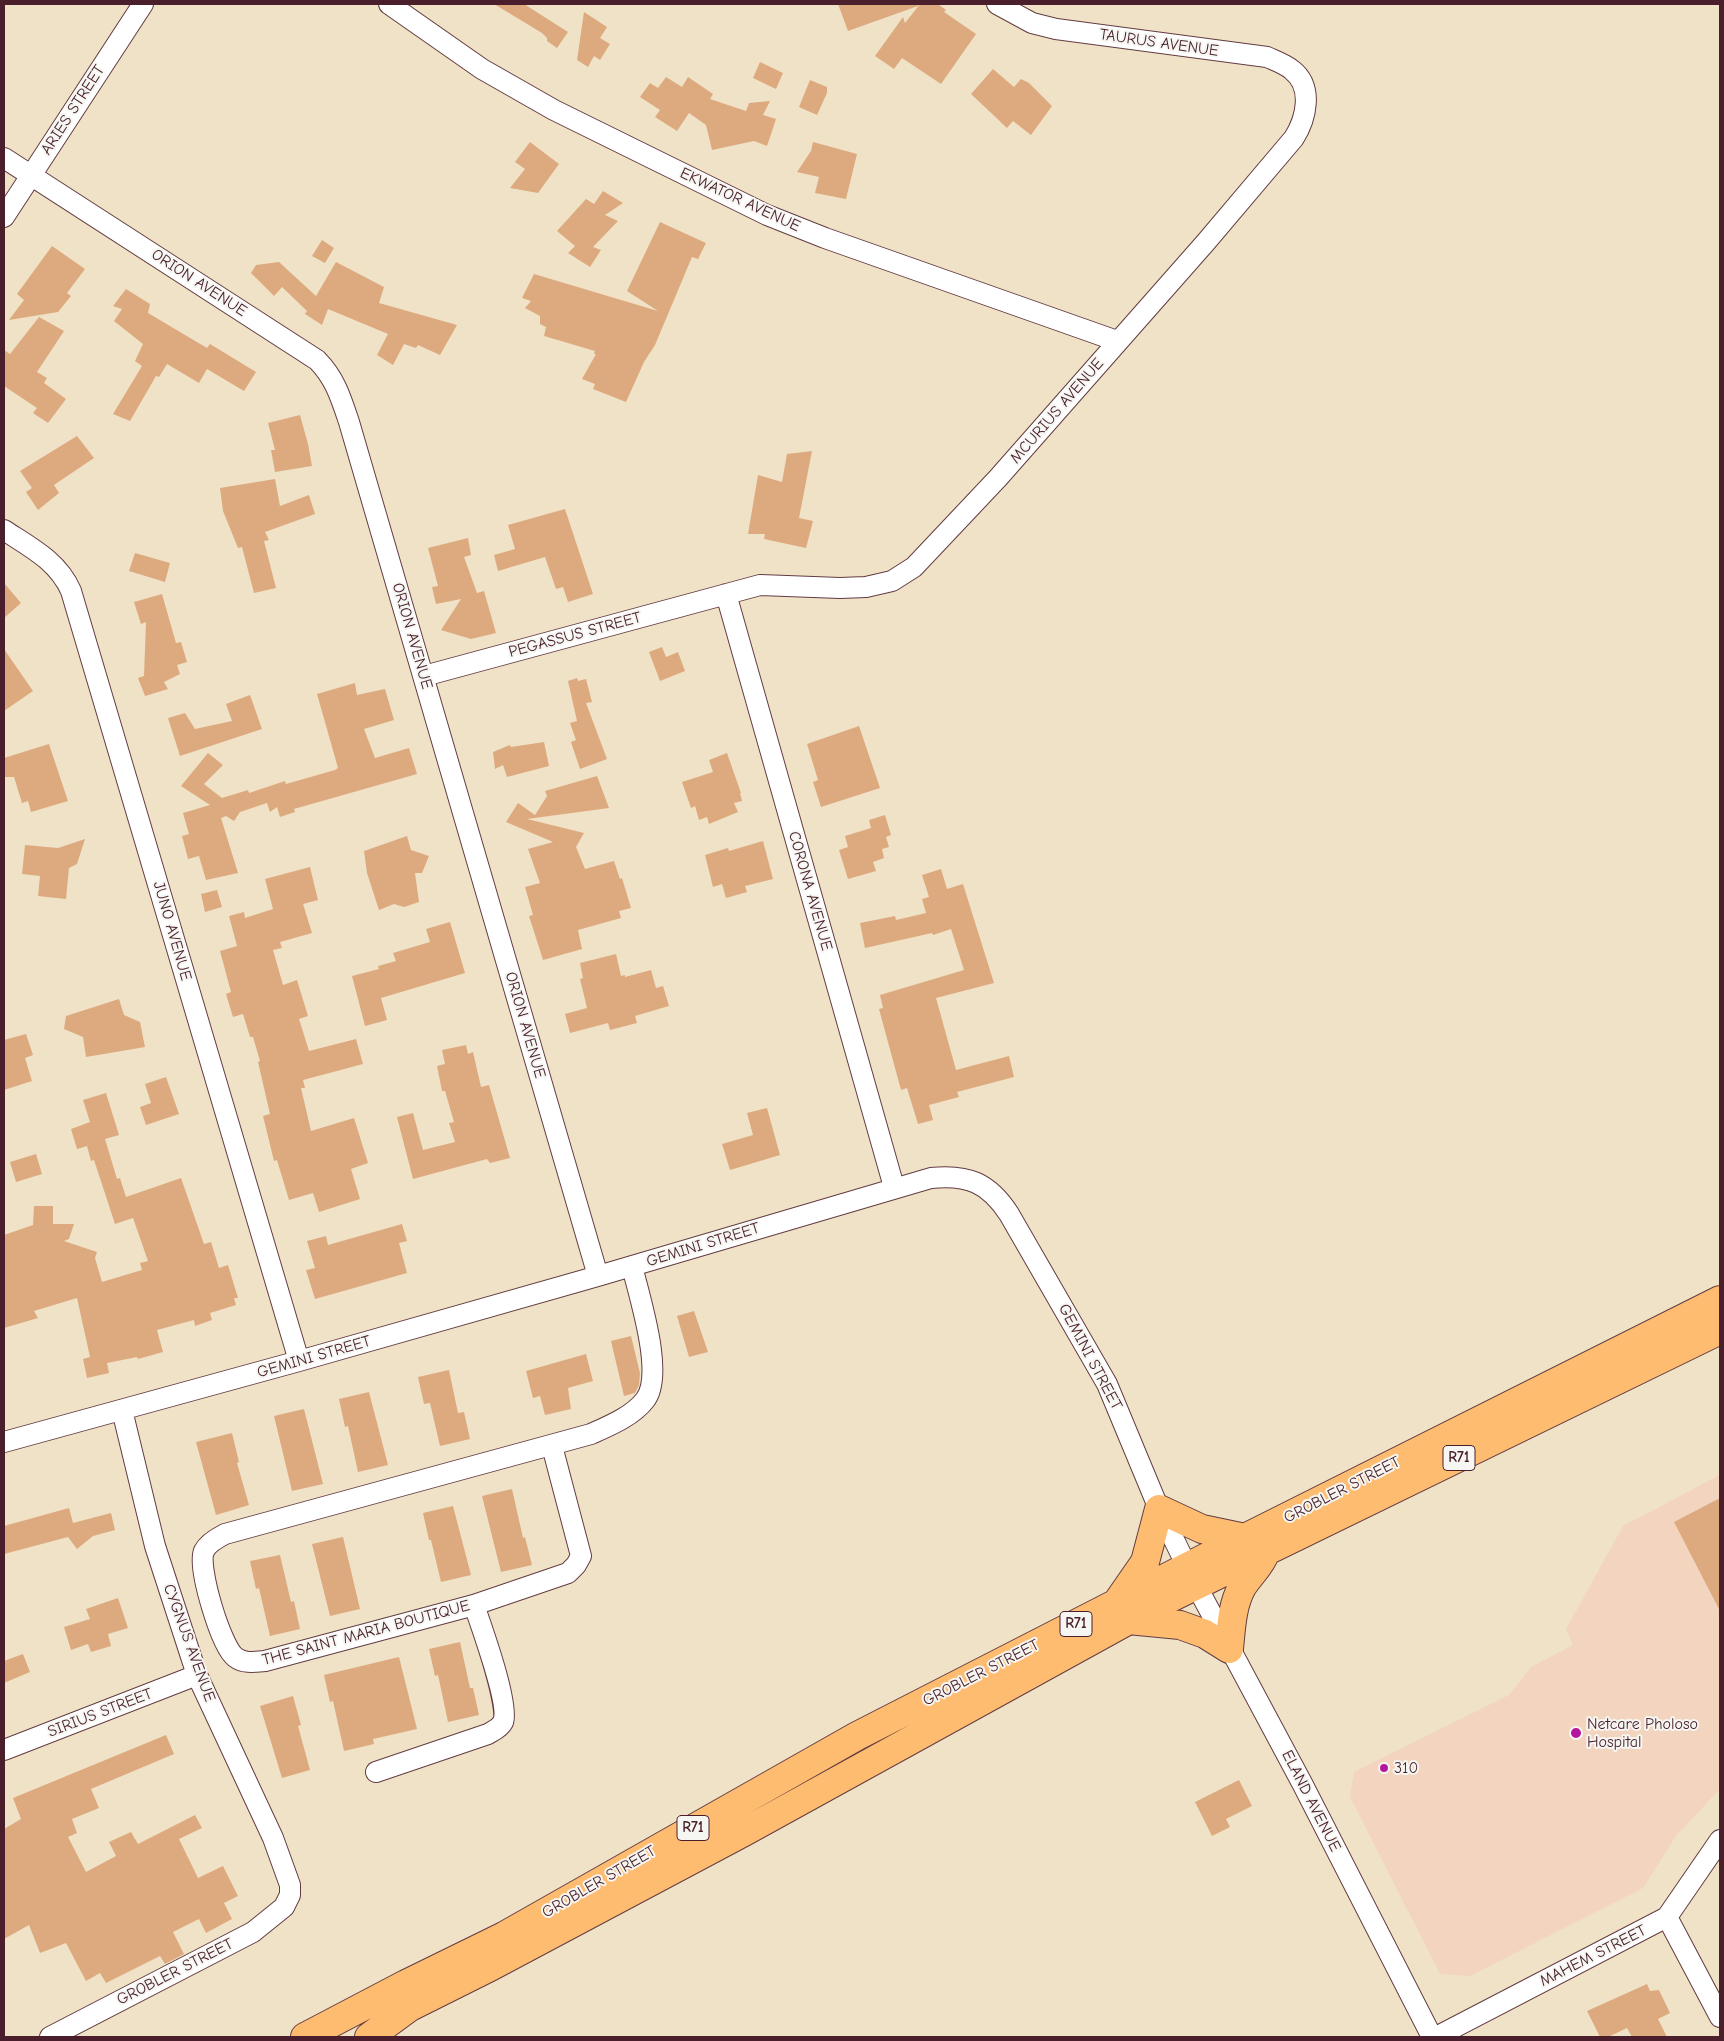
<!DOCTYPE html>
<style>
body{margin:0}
#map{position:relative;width:1724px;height:2041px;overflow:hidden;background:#f0e2c7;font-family:"Comic Neue",sans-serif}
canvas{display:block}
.frame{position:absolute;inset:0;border:5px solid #4a1f2b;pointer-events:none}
</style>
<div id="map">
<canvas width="1724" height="2041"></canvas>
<div class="frame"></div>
</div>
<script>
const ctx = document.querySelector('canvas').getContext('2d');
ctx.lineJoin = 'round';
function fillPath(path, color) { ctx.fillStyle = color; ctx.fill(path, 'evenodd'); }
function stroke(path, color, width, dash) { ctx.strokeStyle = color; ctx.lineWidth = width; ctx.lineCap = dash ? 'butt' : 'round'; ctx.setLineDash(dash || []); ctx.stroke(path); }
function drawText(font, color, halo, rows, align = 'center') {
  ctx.font = font + ' "Comic Neue",sans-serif'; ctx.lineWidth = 4; ctx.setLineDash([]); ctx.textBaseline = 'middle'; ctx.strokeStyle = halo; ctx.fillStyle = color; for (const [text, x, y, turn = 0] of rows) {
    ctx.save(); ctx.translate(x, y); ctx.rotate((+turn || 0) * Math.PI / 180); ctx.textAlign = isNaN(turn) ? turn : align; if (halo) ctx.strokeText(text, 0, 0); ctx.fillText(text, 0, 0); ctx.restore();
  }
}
fillPath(new Path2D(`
 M1720 1475V1789L1676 1836 1643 1888 1470 1976 1440 1974 1350 1797 1354 1772 1509 1695 1531 1667 1573 1645 1566 1629 1623 1526Z`), '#f3d4bf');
fillPath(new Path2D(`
 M494 4H524L568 32 557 48 547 41V38L542 33Z
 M838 4H918V6L848 31Z
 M920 4H938L946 10 944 12 976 34 941 84 902 58 894 69 875 56 903 17 905 23Z
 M584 12 607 27 600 38 610 44 600 60 594 56 588 67 577 60Z
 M760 62 783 73 776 89 753 78Z
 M993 69 1014 87 1021 79 1029 83 1052 106 1031 135 1013 121 1007 128 971 94Z
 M666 77 682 87 688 77 713 94 710 99 746 111 749 103 770 101 763 115 776 119 767 146 754 141 712 150 706 125 689 113 677 131 655 117 660 110 640 97 650 83 658 88Z
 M810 80 827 87V93L817 115 799 107Z
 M530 142 559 164 538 193 510 188 525 169 515 162Z
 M813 142 857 154 846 199 815 193 819 177 797 172 811 151Z
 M603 191 623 203 605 215 618 221 593 247 601 250 590 267 568 253 575 246 557 231 586 199 594 204Z
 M660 222 706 243 698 259 692 257 655 345 644 362 626 402 593 389 595 384 582 379 596 354H594L595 351 544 336 546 327 540 324V316L525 308 531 301 522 298 534 274 658 311 627 291Z
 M322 240 334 248 325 263 312 256Z
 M52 246 85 269 67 293 71 296 58 312 9 320 24 300 17 294Z
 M279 262 316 296 336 262 384 287 379 303 457 325 440 355 418 345 416 348 404 344 393 365 377 355 388 334 328 309 322 325 305 314 307 311 282 287 274 296 251 273 256 265Z
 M126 289 150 304 148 313 207 348 210 344 256 372 244 391 207 369 199 383 167 364 159 377 156 376 130 421 113 414 142 366 135 361 143 344 114 321 122 309 113 306Z
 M39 317 64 331 37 372 47 378 44 383 66 399 48 423 33 413 37 408 4 386V350L10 354Z
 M300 415 308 444 312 466 275 472 271 450H275L268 423Z
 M77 436 94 458 54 485 59 493 38 510 26 492 32 488 20 471Z
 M812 451 799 518 813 521 806 548 764 539 765 534H748L758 475 782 482 787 454Z
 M275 479 280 506 309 495 315 514 265 532 269 540 264 541 276 588 254 593 242 547 238 548 223 511 220 488Z
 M565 509 593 594 568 602 563 587 556 589 545 557 498 571 494 555 515 549 508 525Z
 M468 538 471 555 464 557 477 593 484 591 496 633 471 639 441 630 461 599 436 604 432 587 438 586 428 548Z
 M135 553 170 563 165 582 129 571Z
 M4 583 21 603 4 618Z
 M162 594 176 643 181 642 187 662 177 665 180 674 164 682 168 689 145 696 138 678 144 676 146 622 141 624 134 602Z
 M662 647 666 657 678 652 685 671 660 681 649 652Z
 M4 649 33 691 4 711Z
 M577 678 578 681 586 679 592 702 586 703 607 759 580 769 571 742 576 740 570 723 577 721 568 681Z
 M355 683 357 695 385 689 394 720 364 729 375 758 409 748 417 774 294 809 295 812 280 817 277 807 270 812 267 803 240 812 234 821 226 816 221 818 238 873 206 880 199 856 188 859 182 836 189 834 183 813 210 805 181 786 208 753 223 765 204 784 222 798 248 790 249 793 285 781 286 784 335 770 338 768 317 694Z
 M250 695 262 729 180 756 168 718 185 713 195 729 232 721 226 704Z
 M859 726 880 788 821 807 813 782 818 780 807 744Z
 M544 742 549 766 507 777 503 765 495 769 493 752 510 745 511 747Z
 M49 744 68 801 31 812 28 801 22 803 14 777H4V758Z
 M727 753 741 793H740L742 801 734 803 738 812 709 824 707 817 699 820 695 806 691 808 682 782 713 772 709 760Z
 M597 776 609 808 527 819 584 833 576 847 585 869 614 861 620 879 622 878 631 908 619 911 621 918 578 930 582 949 543 960 529 916 533 915 525 887 540 883 528 849 553 842 506 822 518 803 535 815 547 796 545 791Z
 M885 815 891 835 886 837 889 847 882 849 884 858 873 862 876 871 848 879 839 850 848 847 845 836 871 828 869 820Z
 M407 836 411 850 429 856 422 873H415L419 902 404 907 394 904 379 910 367 873 364 851Z
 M85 839 77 864 69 868 66 899 38 896 40 876 22 874 25 845 58 848Z
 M763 841 773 879 745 886 747 892 726 898 722 884 713 887 705 855 728 848 729 851Z
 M310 867 318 900 303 904 312 933 280 942 282 948 273 950 283 985 297 980 308 1016 299 1019 309 1051 356 1039 363 1064 303 1080 305 1088H301L311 1131 354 1118 368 1163 351 1169 360 1199 319 1212 313 1193 289 1200 277 1160 274 1161 263 1116 270 1114 258 1062 260 1061 253 1037H250L243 1014 233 1017 226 994 231 992 220 951 237 946 229 916 244 912 245 918 273 909 265 879Z
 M941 869 947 889 963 884 994 983 936 998 956 1070 1009 1056 1014 1077 957 1092 959 1097 929 1105 933 1120 918 1124 907 1088 901 1090 879 1009 883 1008 880 995 964 970 951 929 933 935 932 933 865 948 860 923 895 916 896 920 926 913 922 899 929 897 922 875Z
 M217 890 222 907 205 912 201 894Z
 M450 922 465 973 381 998 387 1020 365 1026 352 976 379 969 378 966 396 961 393 953 430 942 426 929Z
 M616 954 621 976 625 975V977L651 970 656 988 663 986 669 1006 635 1016 637 1023 610 1030 608 1023 570 1033 565 1014 587 1008 580 979 583 978 580 963Z
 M119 999 124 1015 140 1022 145 1047 86 1057 83 1037 64 1029 66 1016Z
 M26 1034 33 1055 25 1058 32 1081 4 1090V1040Z
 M466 1045 468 1054 473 1052 481 1087 489 1085 510 1158 490 1163 487 1159 413 1179 397 1117 413 1113 423 1150 455 1142 449 1123 454 1122 445 1091H442L437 1066 445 1064 442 1050Z
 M166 1077 179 1114 146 1125 140 1107 151 1103 145 1084Z
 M106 1093 119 1135 105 1139 117 1179 120 1178 126 1197 181 1178 204 1244 211 1242 219 1268 228 1265 238 1298H234L236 1305 210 1313 212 1320 195 1326 194 1320 157 1330 163 1352 138 1359 137 1357 107 1363 109 1373 87 1378 83 1359 90 1357 77 1298 34 1311 38 1318 4 1328V1235L33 1225 34 1206H53V1224H74L69 1239 64 1241 97 1252 95 1258 102 1282 142 1270 140 1263 148 1261 133 1218 115 1224 94 1160 91 1161 87 1146 77 1149 71 1129 90 1122 83 1100Z
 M767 1108 780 1155 730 1170 722 1144 753 1135 747 1113Z
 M36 1154 42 1174 16 1182 10 1162Z
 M402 1224 407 1241 399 1243 407 1273 315 1299 306 1270 315 1268 307 1241 326 1236 328 1245Z
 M694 1311 708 1352 689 1357 677 1316Z
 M631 1336 640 1373 639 1385 635 1393 624 1396 611 1341Z
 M586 1354 593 1381 568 1388 571 1409 545 1415 540 1396 533 1398 526 1371Z
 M449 1370 458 1413 464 1412 470 1439 440 1446 430 1403 424 1404 418 1377Z
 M369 1392 388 1465 358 1472 348 1426 345 1427 339 1399Z
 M304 1409 323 1484 292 1491 274 1416Z
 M232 1433 239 1462 237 1463 249 1505 216 1515 196 1442Z
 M512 1489 523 1538 525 1537 532 1565 501 1572 482 1496Z
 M1720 1498V1611L1674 1522Z
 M453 1506 471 1575 441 1582 431 1540H429L423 1513Z
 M69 1508 73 1523 111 1513 115 1530 93 1536 77 1549 68 1537 4 1554V1526Z
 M343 1537 360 1609 330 1616 312 1544Z
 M280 1555 291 1602 294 1601 300 1629 270 1636 259 1588 256 1589 250 1561Z
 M118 1598 128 1628 108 1634 111 1646 91 1652 88 1644 71 1650 64 1627 90 1619 86 1609Z
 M460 1642 470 1688H473L479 1715 448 1722 438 1675 435 1676 429 1649Z
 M23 1654 30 1672 4 1683V1661Z
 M399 1657 417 1729 373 1739 374 1744 344 1751 333 1701 330 1702 324 1675Z
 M293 1696 301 1725 298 1726 310 1770 282 1778 260 1706Z
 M166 1735 174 1754 91 1789 99 1808 72 1819 77 1833 68 1837 86 1872 116 1856 109 1842 131 1832 138 1844 195 1815 202 1828 179 1839 198 1878 223 1866 238 1896 224 1903 232 1919 206 1933 199 1919 173 1932 184 1954 165 1964 160 1956 106 1983 100 1973 86 1981 66 1943 40 1953 29 1925 4 1939V1829L21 1819 13 1798Z
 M1239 1780 1252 1806 1226 1819 1230 1827 1212 1836 1195 1802Z
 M1647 1984 1650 1991 1659 1990 1670 2013 1658 2019 1667 2037H1632L1627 2028 1608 2037H1600L1587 2011Z`), '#ddaa7f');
const minor = new Path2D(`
 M389 4 482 69 554 110 767 215 825 238 1117 341
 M4 158 317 360C335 378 341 398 349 422L598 1276
 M4 217 143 4
 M4 530C30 547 58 561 71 591L299 1361
 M726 594 894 1187
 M424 676 760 585 840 588 866 587 892 581 914 567 998 478 1206 242 1294 138C1306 119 1314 87 1292 70 1285 64 1276 61 1267 57L1056 29 1032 23 997 4
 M4 1442 299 1361 598 1276 931 1178C968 1174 989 1183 1009 1214L1107 1384 1159 1509 1196 1585 1303 1785 1432 2037
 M552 1446 581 1556 576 1565 568 1573 474 1605 265 1661C255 1662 244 1664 235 1657 221 1646 197 1567 204 1551 208 1543 217 1538 225 1534L591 1434C609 1426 633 1416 645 1400 665 1375 639 1296 632 1266
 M4 1750 197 1675
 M376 1772 488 1734C493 1731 500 1728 503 1722 510 1706 481 1625 474 1605
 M1667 1917 1720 2017
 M50 2037 253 1932 284 1907 290 1895V1885L273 1838 197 1675 155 1546 122 1410
 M1436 2037 1667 1917 1720 1840`);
const primary = new Path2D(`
 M1118 1601 1145 1562 1159 1509 1202 1529 1245 1538
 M1128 1620 1180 1625 1205 1634 1229 1649C1231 1628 1232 1605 1242 1587 1250 1574 1261 1566 1266 1551
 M305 2037 406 1984 504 1936 857 1736 1187 1567 1720 1300
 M369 2037 410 2007 492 1966 744 1832 1156 1605 1720 1330`);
stroke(minor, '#633c42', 22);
stroke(primary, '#633c42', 30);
stroke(minor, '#fff', 20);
stroke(primary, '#febc70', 28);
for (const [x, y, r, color] of [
 [1576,1733,6,"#b5179e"],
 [1384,1768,5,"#b5179e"]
]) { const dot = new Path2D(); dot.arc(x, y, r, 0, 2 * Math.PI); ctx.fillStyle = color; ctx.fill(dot); stroke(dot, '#f6f6f2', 2); }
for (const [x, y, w] of [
 [1459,1458,32],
 [1076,1624,32],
 [693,1828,32]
]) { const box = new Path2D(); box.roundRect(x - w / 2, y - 12.5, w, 25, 4); ctx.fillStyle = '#f6f6f2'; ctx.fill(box); stroke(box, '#4a1f2b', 1); }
drawText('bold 15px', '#4a1f2b', null, [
 ["R71",1459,1458],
 ["R71",1076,1624],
 ["R71",693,1828]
]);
drawText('16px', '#4a1f2b', '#f6f6f2', [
 ["TAURUS AVENUE",1159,43,8],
 ["ARIES STREET",73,110,-57],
 ["EKWATOR AVENUE",740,200,25],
 ["ORION AVENUE",199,283,33],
 ["MCURIUS AVENUE",1057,411,-49],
 ["PEGASSUS STREET",575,635,-15],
 ["ORION AVENUE",412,636,74],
 ["CORONA AVENUE",810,891,74],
 ["JUNO AVENUE",172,931,74],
 ["ORION AVENUE",525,1025,74],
 ["GEMINI STREET",703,1245,-17],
 ["GEMINI STREET",314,1357,-16],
 ["GEMINI STREET",1090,1357,62],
 ["GROBLER STREET",1342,1490,-27],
 ["THE SAINT MARIA BOUTIQUE",366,1633,-15],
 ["CYGNUS AVENUE",189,1643,70],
 ["GROBLER STREET",981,1673,-27],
 ["SIRIUS STREET",100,1713,-21],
 ["ELAND AVENUE",1311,1801,63],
 ["GROBLER STREET",599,1882,-30],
 ["MAHEM STREET",1593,1956,-27],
 ["GROBLER STREET",175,1972,-27]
]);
drawText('16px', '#4a1f2b', '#f6f6f2', [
 ["Netcare Pholoso",1587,1724],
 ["Hospital",1587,1742],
 ["310",1394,1768]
], 'left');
</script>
